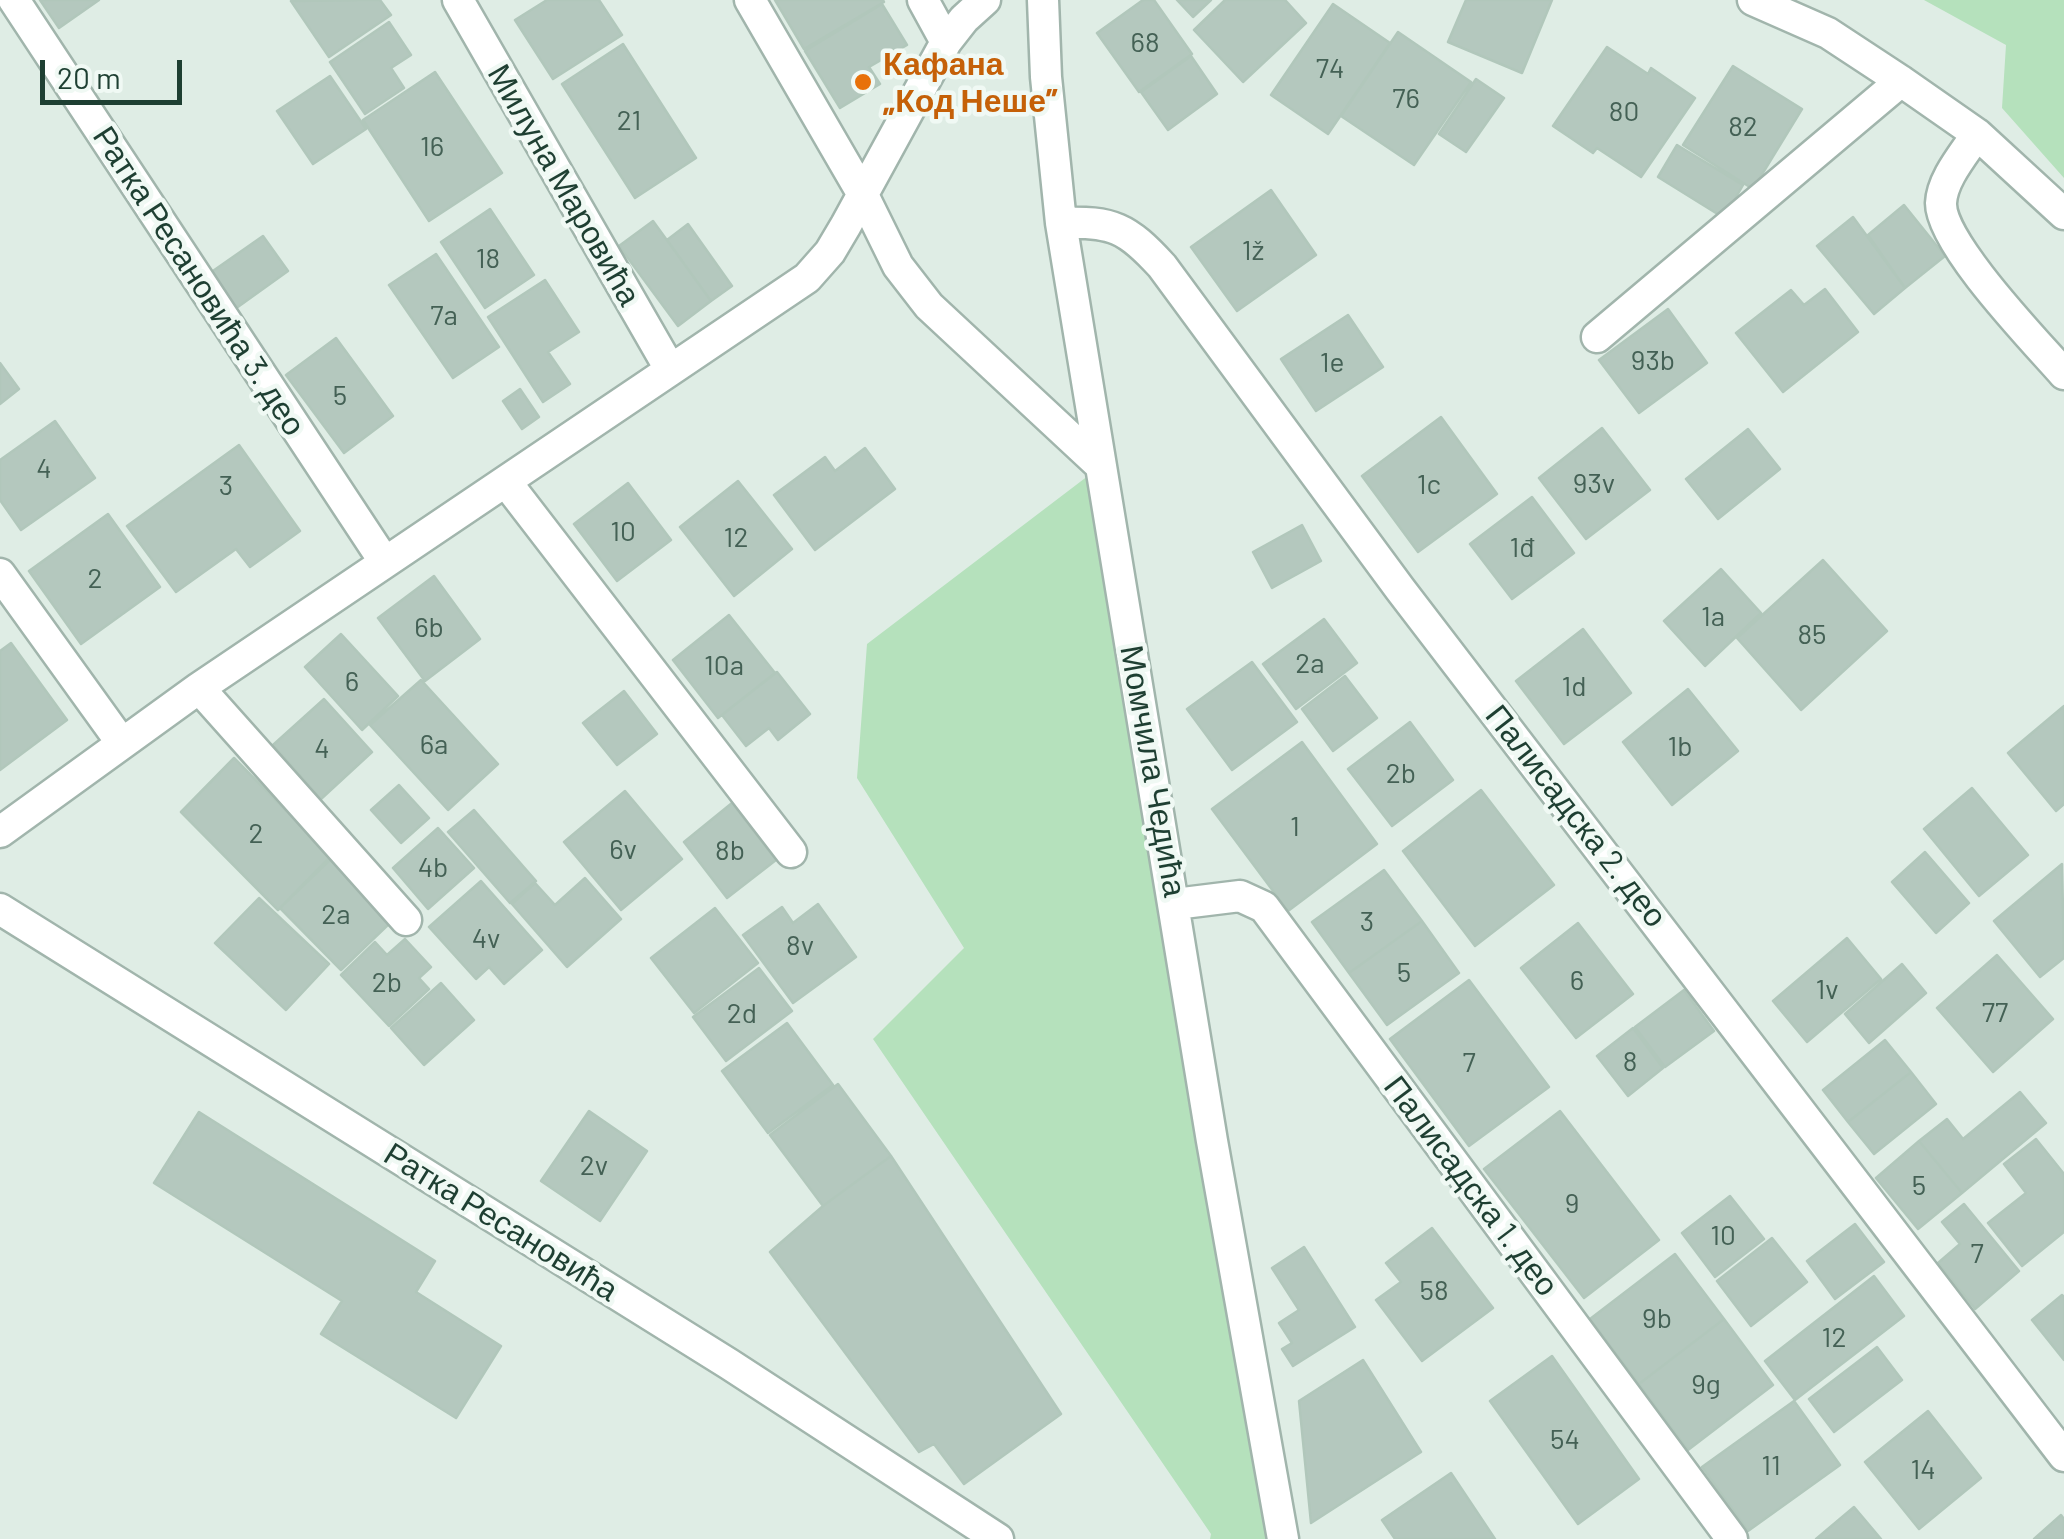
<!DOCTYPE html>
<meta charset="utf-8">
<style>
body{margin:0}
#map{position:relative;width:2064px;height:1539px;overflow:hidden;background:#dfede5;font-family:Barlow,sans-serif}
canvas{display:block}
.scale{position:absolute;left:40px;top:60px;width:142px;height:45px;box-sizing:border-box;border:5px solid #1e3f32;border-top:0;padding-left:12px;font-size:30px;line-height:35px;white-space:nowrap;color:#1e3f32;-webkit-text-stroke:8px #f0f9f4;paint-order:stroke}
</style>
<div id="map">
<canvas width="2064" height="1539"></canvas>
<div class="scale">20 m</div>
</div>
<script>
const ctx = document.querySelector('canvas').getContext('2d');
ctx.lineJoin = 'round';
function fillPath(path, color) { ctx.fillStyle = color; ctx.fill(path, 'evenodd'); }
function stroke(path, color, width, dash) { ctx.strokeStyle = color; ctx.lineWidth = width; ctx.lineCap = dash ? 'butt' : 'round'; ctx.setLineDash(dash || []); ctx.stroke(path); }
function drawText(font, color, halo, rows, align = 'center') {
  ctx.font = font + ' Barlow,sans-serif'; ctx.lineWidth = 9; ctx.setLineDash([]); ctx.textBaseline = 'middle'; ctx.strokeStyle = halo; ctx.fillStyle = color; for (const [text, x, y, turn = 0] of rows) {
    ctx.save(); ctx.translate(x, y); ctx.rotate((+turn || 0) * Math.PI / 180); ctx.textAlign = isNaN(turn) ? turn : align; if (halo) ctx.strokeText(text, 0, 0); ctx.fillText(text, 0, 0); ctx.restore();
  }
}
fillPath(new Path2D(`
 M1924 0H2064V178L2002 108 2006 45Z
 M1101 466 1283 1539H1210L1211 1534 873 1039 964 948 857 778 867 644Z`), '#b5e1bc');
const building = new Path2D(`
 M40 0H99L59 28Z
 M380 0 391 15 329 57 291 1Z
 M547 0H599L622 35 553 79 515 20Z
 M775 0H883L884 2 804 49Z
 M1143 0H1154L1192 54 1139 92 1097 33Z
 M1177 0H1211L1193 17Z
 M1225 0H1285L1306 23 1243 82 1194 30Z
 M1466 0H1552L1522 73 1448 42Z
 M882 4 907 45 869 67 880 84 840 108 805 51Z
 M1333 4 1390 43 1328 134 1271 95Z
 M389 22 411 55 391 68 404 88 365 114 330 62Z
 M1398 32 1471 82 1414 165 1341 116Z
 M623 44 696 158 635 198 562 84Z
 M1607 47 1648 74 1651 68 1695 98 1641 177 1597 148 1593 153 1553 126Z
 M1191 56 1217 94 1168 130 1141 92Z
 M1733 66 1802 109 1753 189 1683 145Z
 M435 72 502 173 429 221 363 120Z
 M330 76 366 129 313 164 277 111Z
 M1476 79 1504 98 1466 152 1439 134Z
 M1677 145 1743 185 1724 218 1658 177Z
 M1271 190 1316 255 1237 311 1191 247Z
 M1904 205 1945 256 1905 288 1868 235Z
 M490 209 534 275 485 308 441 242Z
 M1853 217 1905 288 1874 314 1817 246Z
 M653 221 711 301 678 326 619 246Z
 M688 224 732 286 711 301 667 240Z
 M263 236 288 271 235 309 210 273Z
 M436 254 499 347 453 378 389 285Z
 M545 280 579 332 548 352 570 384 543 402 488 317Z
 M1825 289 1858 332 1783 392 1736 333 1791 290 1804 305Z
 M1668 309 1707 363 1639 413 1599 360Z
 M1348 315 1383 367 1316 411 1281 359Z
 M336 338 393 416 344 453 286 375Z
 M0 363 19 389 0 404Z
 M520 389 539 417 522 429 503 401Z
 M1441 417 1497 494 1418 552 1362 476Z
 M55 421 95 478 21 530 0 500V460Z
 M1602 428 1650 490 1586 539 1539 478Z
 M1748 429 1780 469 1718 519 1686 479Z
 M239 445 300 531 250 567 236 549 176 592 127 526Z
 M865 448 895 489 815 550 774 495 825 457 835 471Z
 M738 481 792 549 734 596 680 527Z
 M628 483 671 540 617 581 574 524Z
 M1532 497 1574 553 1512 599 1470 544Z
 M108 514 160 587 81 644 29 571Z
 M1302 525 1321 561 1272 588 1253 552Z
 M1823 560 1887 631 1801 710 1737 638Z
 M1721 569 1761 613 1705 666 1664 621Z
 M434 576 480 639 425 681 378 618Z
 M729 615 775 673 718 718 673 660Z
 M1324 619 1357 663 1296 709 1263 664Z
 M1583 629 1631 693 1564 744 1516 681Z
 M341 634 398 696 362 730 305 667Z
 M11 643 67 720 0 770V651Z
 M1252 662 1297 722 1232 770 1187 709Z
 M777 672 810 714 778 740 769 728 746 746 722 715Z
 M1345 676 1377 718 1333 751 1302 709Z
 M421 680 498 764 448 810 370 725Z
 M1688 689 1738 751 1672 805 1623 742Z
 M624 691 657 734 617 765 583 723Z
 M324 699 372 752 321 799 273 745Z
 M2064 706V804L2056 811 2008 753Z
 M1410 722 1453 780 1392 826 1348 769Z
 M1302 742 1377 844 1288 911 1212 809Z
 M234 758 331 856 278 910 181 812Z
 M399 785 429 818 401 843 371 810Z
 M1972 788 2028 855 1979 896 1924 829Z
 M1481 790 1554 885 1475 946 1403 851Z
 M625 791 682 859 621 910 564 842Z
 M732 803 776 860 727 898 684 842Z
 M474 810 536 881 510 903 448 832Z
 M438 828 474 868 428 909 393 868Z
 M1925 852 1969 903 1936 933 1892 882Z
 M331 859 392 921 341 970 280 908Z
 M2062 864 2064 958 2040 977 1994 921Z
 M1384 870 1422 921 1349 973 1312 922Z
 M585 878 621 919 567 967 512 904 535 883 555 905Z
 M481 881 542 950 504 984 489 967 476 979 429 927Z
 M259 898 329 964 286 1010 215 943Z
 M818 904 856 957 793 1003 743 935 782 907 793 923Z
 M715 908 758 963 694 1013 651 958Z
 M1422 921 1459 973 1387 1025 1349 973Z
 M1578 923 1633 994 1576 1038 1521 968Z
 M1847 938 1881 979 1807 1042 1773 1001Z
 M405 939 431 967 419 978 429 989 389 1026 341 975 375 942 387 955Z
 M1997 955 2053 1019 1993 1072 1937 1008Z
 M1902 964 1926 993 1869 1043 1845 1014Z
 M759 968 792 1011 726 1061 693 1017Z
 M1469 980 1549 1087 1469 1146 1390 1039Z
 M441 983 474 1020 424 1065 391 1028Z
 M1684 990 1714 1031 1665 1067 1635 1027Z
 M787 1023 833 1085 768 1133 722 1071Z
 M1633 1028 1663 1068 1628 1096 1597 1056Z
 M1885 1040 1911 1072 1848 1122 1823 1090Z
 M1911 1072 1936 1104 1874 1154 1848 1122Z
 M838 1084 891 1156 823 1206 770 1135Z
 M2020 1092 2046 1123 1962 1193 1919 1141 1947 1119 1963 1139Z
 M589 1111 647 1151 600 1221 541 1181Z
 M1560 1111 1659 1240 1584 1298 1484 1169Z
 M199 1112 435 1261 416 1292 501 1346 456 1418 321 1334 342 1301 154 1183Z
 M2036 1139 2064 1174V1232L2022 1266 1988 1223 2026 1193 2004 1164Z
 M1919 1141 1962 1193 1918 1229 1876 1178Z
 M891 1156 1061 1414 964 1484 934 1444 919 1452 770 1252 823 1206Z
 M1730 1196 1764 1239 1715 1277 1682 1233Z
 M1964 1204 2019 1271 1975 1309 1938 1263 1960 1244 1942 1222Z
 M1855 1224 1884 1262 1835 1299 1807 1261Z
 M1432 1228 1493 1308 1422 1361 1376 1300 1401 1282 1386 1263Z
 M1772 1238 1807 1282 1751 1326 1717 1281Z
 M1304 1247 1355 1327 1293 1366 1282 1349 1292 1343 1279 1323 1299 1310 1272 1268Z
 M1675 1254 1724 1319 1639 1384 1590 1319Z
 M1874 1276 1904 1316 1795 1400 1765 1361Z
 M2062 1295 2064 1297V1360L2032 1320Z
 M1724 1319 1773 1385 1688 1450 1639 1384Z
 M1877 1347 1902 1380 1834 1432 1809 1399Z
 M1552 1356 1639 1479 1578 1524 1490 1401Z
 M1363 1360 1421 1452 1311 1523 1299 1401Z
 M1794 1401 1840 1465 1748 1531 1702 1467Z
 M1928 1411 1981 1478 1919 1529 1865 1462Z
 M1451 1473 1495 1539H1395L1382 1520Z
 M1854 1507 1881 1539H1816Z
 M2061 1515 2064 1519V1539H2034Z`);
fillPath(building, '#b4c8be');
stroke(building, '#b1c7bb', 2.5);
const minor = new Path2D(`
 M14 0 384 561
 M458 0 670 369
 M750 0 862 193 898 266 929 306 1101 466
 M923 0 946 42
 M1043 0 1046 77 1061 223 1212 1141 1283 1539
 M1753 0 1828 33 1901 81 1977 134 2064 214
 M1977 134C1964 154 1942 179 1941 203 1940 243 2036 342 2064 374
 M1061 223C1113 221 1127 228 1162 266L1400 589 2064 1456
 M1597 337 1901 81
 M506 482 791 852
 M0 574 121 742
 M199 688 406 920
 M0 832 199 688 807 278 830 252 846 225 946 42 964 19 985 0
 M1175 904 1240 896 1264 907 1732 1539
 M0 909 729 1364 998 1539`);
stroke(minor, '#a1b5ac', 35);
stroke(minor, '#fff', 30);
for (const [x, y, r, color] of [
 [863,82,10,"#e8710a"]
]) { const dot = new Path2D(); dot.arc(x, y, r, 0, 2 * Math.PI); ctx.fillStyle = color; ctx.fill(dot); stroke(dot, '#f0f9f4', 4); }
drawText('28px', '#446155', null, [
 ["68",1145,43],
 ["74",1330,69],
 ["76",1406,99],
 ["80",1624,112],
 ["21",629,121],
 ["82",1743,127],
 ["16",432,147],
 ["1ž",1253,251],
 ["18",488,259],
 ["7a",444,316],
 ["93b",1653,361],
 ["1e",1332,363],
 ["5",340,396],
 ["4",44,469],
 ["93v",1594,484],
 ["1c",1429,485],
 ["3",226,486],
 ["10",623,532],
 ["12",736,538],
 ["1đ",1522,548],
 ["2",95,579],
 ["1a",1713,617],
 ["6b",429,628],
 ["85",1812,635],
 ["2a",1310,664],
 ["10a",724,666],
 ["6",352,682],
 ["1d",1574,687],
 ["6a",434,745],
 ["1b",1680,747],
 ["4",322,749],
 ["2b",1401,774],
 ["1",1295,827],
 ["2",256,834],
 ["6v",623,850],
 ["8b",730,851],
 ["4b",433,868],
 ["2a",336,915],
 ["3",1367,922],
 ["4v",486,939],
 ["8v",800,946],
 ["5",1404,973],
 ["6",1577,981],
 ["2b",387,983],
 ["1v",1827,990],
 ["77",1995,1013],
 ["2d",742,1014],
 ["8",1630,1062],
 ["7",1469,1063],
 ["2v",594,1166],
 ["5",1919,1186],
 ["9",1572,1204],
 ["10",1723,1236],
 ["7",1977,1254],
 ["58",1434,1291],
 ["9b",1657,1319],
 ["12",1834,1338],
 ["9g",1706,1385],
 ["54",1565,1440],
 ["11",1771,1466],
 ["14",1923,1470]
]);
drawText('bold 32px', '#c56008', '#f0f9f4', [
 ["Кафана",883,64],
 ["„Код Неше”",883,101]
], 'left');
drawText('32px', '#1e3f32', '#f0f9f4', [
 ["Милуна Маровића",564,185,60],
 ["Ратка Ресановића 3. део",199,281,57],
 ["Момчила Чедића",1153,771,80],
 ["Палисадска 2. део",1576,816,52],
 ["Палисадска 1. део",1471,1186,53],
 ["Ратка Ресановића",501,1222,32]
]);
</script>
